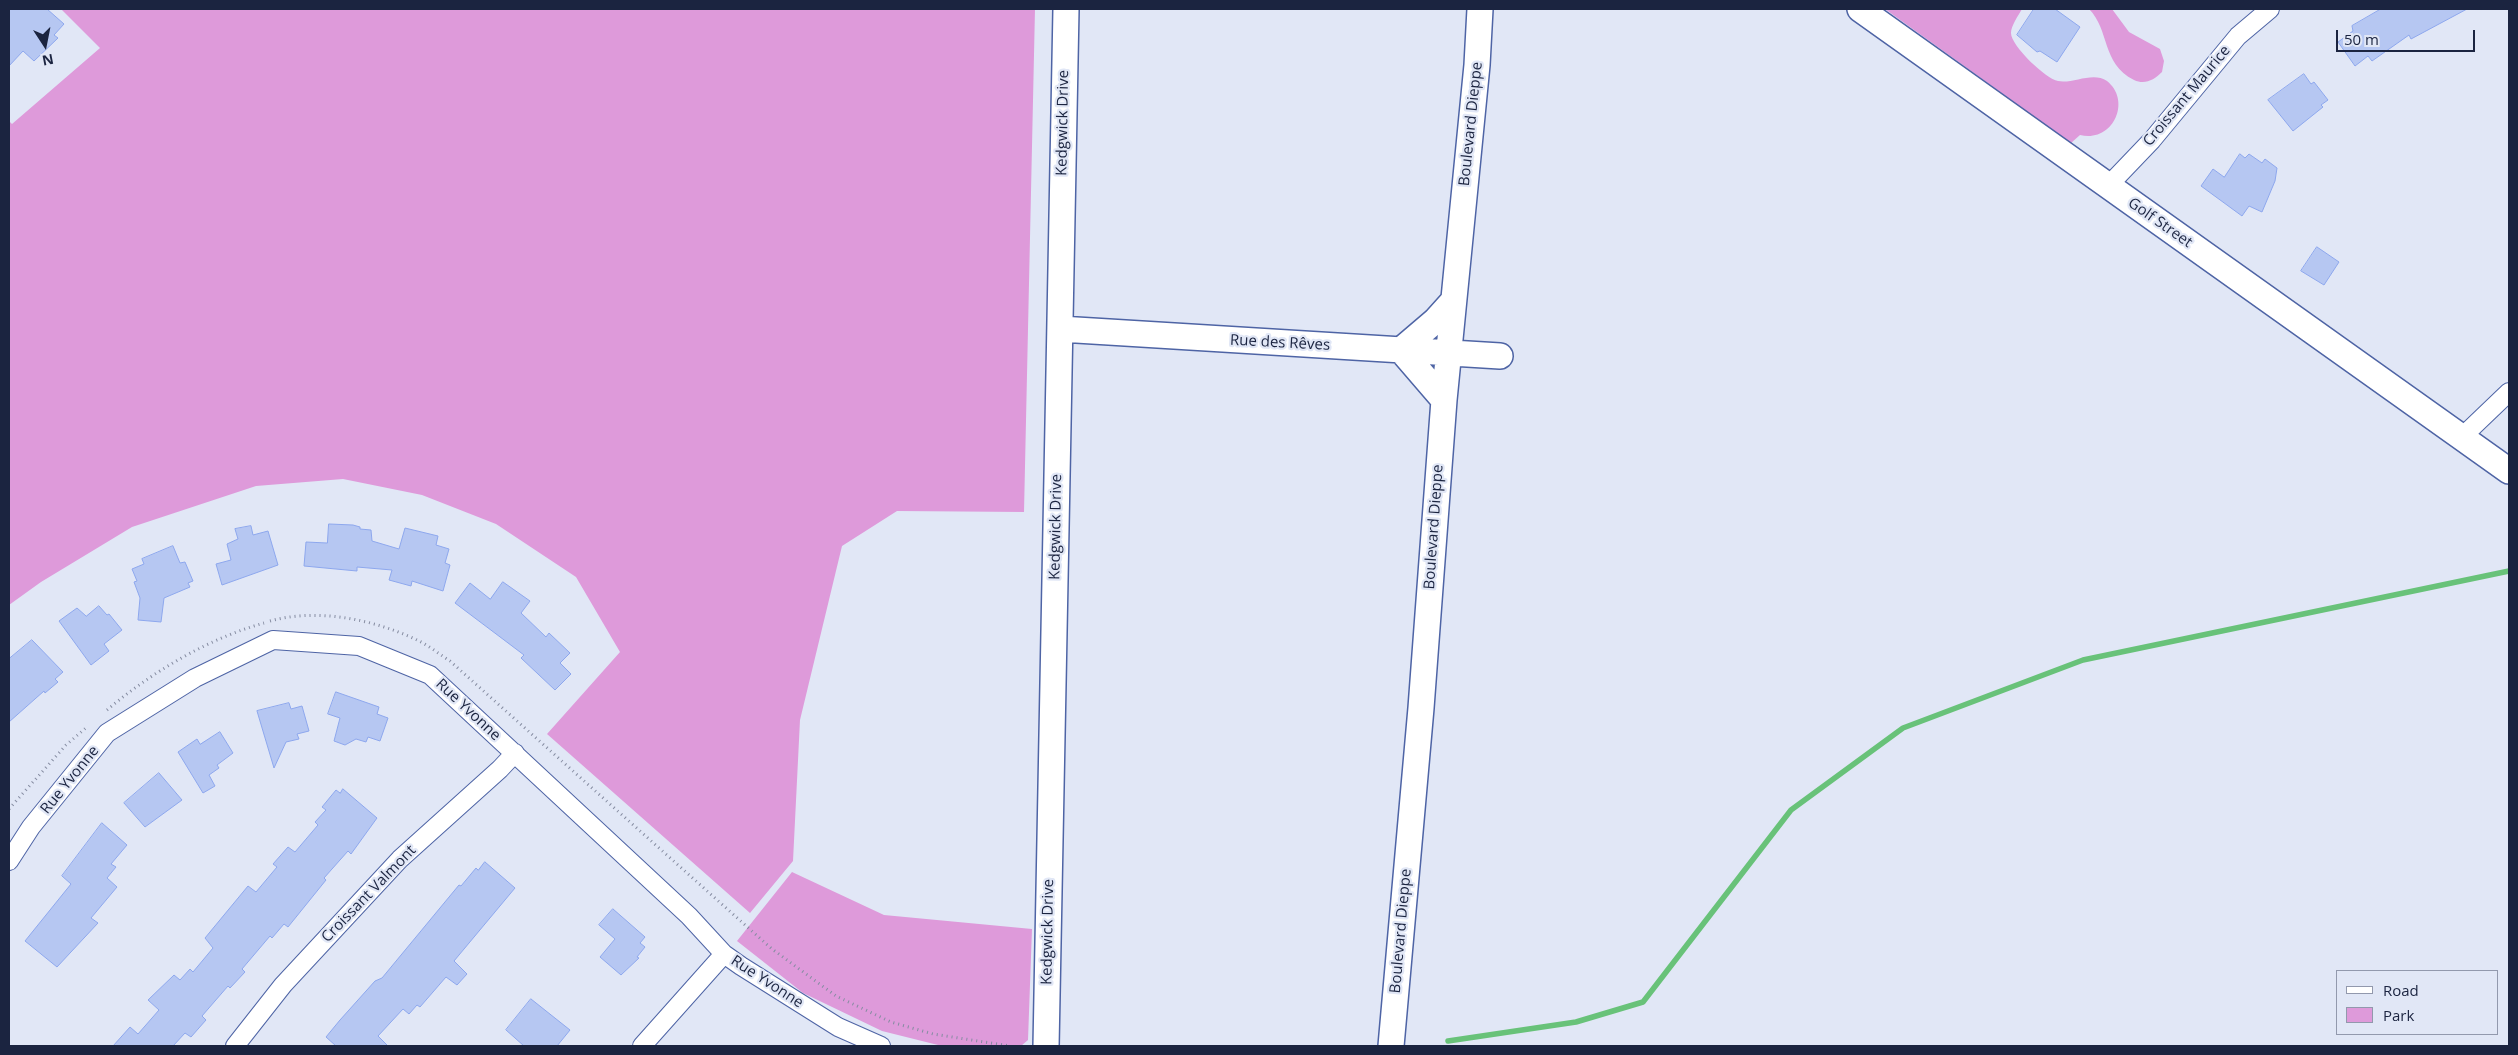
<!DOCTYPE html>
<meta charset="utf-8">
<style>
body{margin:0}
#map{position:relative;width:2518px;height:1055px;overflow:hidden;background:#e1e7f6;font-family:"Open Sans",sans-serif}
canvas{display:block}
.frame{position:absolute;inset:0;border:10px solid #1b2440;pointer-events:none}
.legend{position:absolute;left:2336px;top:970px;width:162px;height:65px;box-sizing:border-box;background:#e1e7f6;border:1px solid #9299ad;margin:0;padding:6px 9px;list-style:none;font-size:15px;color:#1b2440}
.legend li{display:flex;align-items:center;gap:10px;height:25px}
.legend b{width:25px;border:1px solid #9299ad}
.north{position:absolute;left:20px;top:20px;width:50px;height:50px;-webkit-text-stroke:4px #e1e7f6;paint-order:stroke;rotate:169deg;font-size:14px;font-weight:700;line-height:20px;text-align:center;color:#1b2440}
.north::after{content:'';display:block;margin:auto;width:18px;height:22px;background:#1b2440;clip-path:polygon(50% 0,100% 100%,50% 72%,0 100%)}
.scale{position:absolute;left:2336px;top:30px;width:139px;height:22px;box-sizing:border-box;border:2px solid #1b2440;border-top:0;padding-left:6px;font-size:15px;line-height:18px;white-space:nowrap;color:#1b2440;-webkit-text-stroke:4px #e1e7f6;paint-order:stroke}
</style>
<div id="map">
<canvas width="2518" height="1055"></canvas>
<div class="frame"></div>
<ul class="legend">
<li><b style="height:6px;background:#fff"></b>Road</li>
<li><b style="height:14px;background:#de9ada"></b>Park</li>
</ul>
<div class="north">N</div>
<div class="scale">50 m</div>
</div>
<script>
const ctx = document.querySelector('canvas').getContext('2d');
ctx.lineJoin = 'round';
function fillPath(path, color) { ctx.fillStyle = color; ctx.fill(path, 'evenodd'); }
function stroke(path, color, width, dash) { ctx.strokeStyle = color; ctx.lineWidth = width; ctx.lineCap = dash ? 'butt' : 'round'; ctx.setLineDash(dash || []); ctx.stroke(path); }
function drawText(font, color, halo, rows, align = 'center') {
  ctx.font = font + ' "Open Sans",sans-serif'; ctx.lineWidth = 4.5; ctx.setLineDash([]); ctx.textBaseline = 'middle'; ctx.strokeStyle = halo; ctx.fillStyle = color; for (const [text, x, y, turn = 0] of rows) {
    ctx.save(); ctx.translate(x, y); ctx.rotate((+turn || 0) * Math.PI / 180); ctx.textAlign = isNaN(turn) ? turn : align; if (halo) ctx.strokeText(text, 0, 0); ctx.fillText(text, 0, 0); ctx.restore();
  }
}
fillPath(new Path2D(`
 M61 9H1035L1024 512 897 511 842 546 800 720 793 861 750 913 547 734 620 652 576 577 496 524 422 495 343 479 256 486 132 527 41 582 9 605V121L12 124 100 48Z
 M1885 9H2022C2018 16 2011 26 2011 33 2011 46 2046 79 2058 81 2073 84 2093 71 2107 81 2132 101 2113 143 2080 135L2071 143Z
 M2089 9H2112L2129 32 2160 49 2164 61 2162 72C2154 80 2145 85 2134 80 2101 63 2110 30 2089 9Z
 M792 872 884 915 1032 929 1028 1040 1021 1046H942L882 1031 803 993 737 941Z`), '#de9ada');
stroke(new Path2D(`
 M1448 1041 1576 1022 1643 1002 1791 810 1903 728 2083 660 2509 571`), '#68c279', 5.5);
const building = new Path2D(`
 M9 9H47L64 24 54 35 58 38 34 61 23 51 9 66Z
 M2034 9H2055L2080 27 2057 62 2040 51 2037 52 2017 35Z
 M2381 9H2467L2411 39 2409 35 2372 61 2368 56 2355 66 2338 42 2353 31 2352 26Z
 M2304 74 2311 84 2314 82 2328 100 2321 105 2323 107 2293 131 2268 100Z
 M2240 154 2245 158 2249 154 2262 163 2265 159 2277 168 2275 181 2262 212 2249 206 2242 216 2201 186 2213 169 2224 177Z
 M2317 247 2339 262 2324 285 2301 271Z
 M329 524 353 525 360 527V529L371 530 372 541 399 549 405 528 438 536 436 545 449 549 445 563 450 565 443 591 412 581 411 586 389 580 392 570 357 567V571L304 566 306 542 327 543Z
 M251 526 253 535 268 531 278 565 222 585 216 564 231 560 227 544 238 539 235 529Z
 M173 546 180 563 185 562 193 581 188 583 190 587 164 598 161 622 138 620 140 598 134 582 137 581 132 569 144 564 142 559Z
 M503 582 530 601 521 613 546 637 549 633 570 653 560 663 571 674 555 690 521 658 524 655 455 603 470 583 490 599Z
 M99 606 107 615 109 614 122 630 104 644 109 651 91 665 59 621 77 608 86 616Z
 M32 640 63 672 55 679 58 682 45 693 44 691 9 722V659Z
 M336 692 379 707 377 714 388 718 380 741 368 737 366 742 356 739 345 745 334 741 340 718 328 714Z
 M289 703 291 709 302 706 309 731 297 734 299 739 286 742 274 768 257 711Z
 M220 732 233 753 217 765 219 768 209 775 215 786 203 793 178 752 197 739 200 744Z
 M159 773 182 800 145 827 124 803Z
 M343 789 377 818 351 854 348 851 324 878 326 880 288 927 284 924 272 938 270 936 242 969 245 972 230 988 228 986 202 1016 206 1020 191 1037 185 1033 173 1046H113L130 1027 138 1034 159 1010 148 1000 174 975 180 980 190 969 193 972 213 948 205 938 248 886 256 892 277 867 273 864 288 847 295 852 318 825 315 822 326 810 322 807 336 790 340 793Z
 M102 823 127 845 111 864 116 867 107 878 117 887 91 918 98 923 57 967 25 941 71 884 62 876Z
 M485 862 515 888 454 961 467 974 457 985 446 977 420 1007 417 1005 409 1014 403 1009 378 1036 388 1046H336L326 1037 340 1020 375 981 382 978 459 885 461 886 476 868 478 870Z
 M613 909 645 937 640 943 645 947 637 957 639 958 621 975 600 957 615 939 599 925Z
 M531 999 570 1030 557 1046H524L506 1030Z`);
fillPath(building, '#b6c7f2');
stroke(building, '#8da7ed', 1);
const street = new Path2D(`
 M2108 186 2152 140 2238 36 2270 9
 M2462 437 2509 392
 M9 861 31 827 107 733 195 678 273 640 359 646 430 675 689 916 724 954 741 966 838 1027 881 1046
 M235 1046 283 985 400 859 500 769 515 753
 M642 1046 724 954`);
const secondary = new Path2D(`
 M1860 9 2509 471
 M1060 329 1500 356
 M1444 400 1401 350 1435 321 1453 301
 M1046 1046 1066 9
 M1391 1046 1421 708 1444 400 1477 65 1480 9`);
stroke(street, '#4e64a5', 20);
stroke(secondary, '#4e64a5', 28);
stroke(new Path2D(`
 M270 621C317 608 373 619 417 640 428 645 439 654 450 661L772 949 836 996 891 1022 933 1034 1010 1046
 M107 710C152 672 207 639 264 623
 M9 809 66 745 87 727`), '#858ca1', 3, [1, 4]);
stroke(street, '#fff', 18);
stroke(secondary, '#fff', 25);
drawText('15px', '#1b2440', '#e1e7f6', [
 ["Croissant Maurice",2187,96,-50],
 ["Kedgwick Drive",1063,123,-89],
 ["Boulevard Dieppe",1471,124,-84],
 ["Golf Street",2160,223,35],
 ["Rue des Rêves",1280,343,3],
 ["Kedgwick Drive",1056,527,-89],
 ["Boulevard Dieppe",1434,527,-86],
 ["Rue Yvonne",468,710,43],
 ["Rue Yvonne",70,780,-51],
 ["Croissant Valmont",369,894,-46],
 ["Boulevard Dieppe",1401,931,-85],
 ["Kedgwick Drive",1048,932,-89],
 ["Rue Yvonne",767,982,33]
]);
</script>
